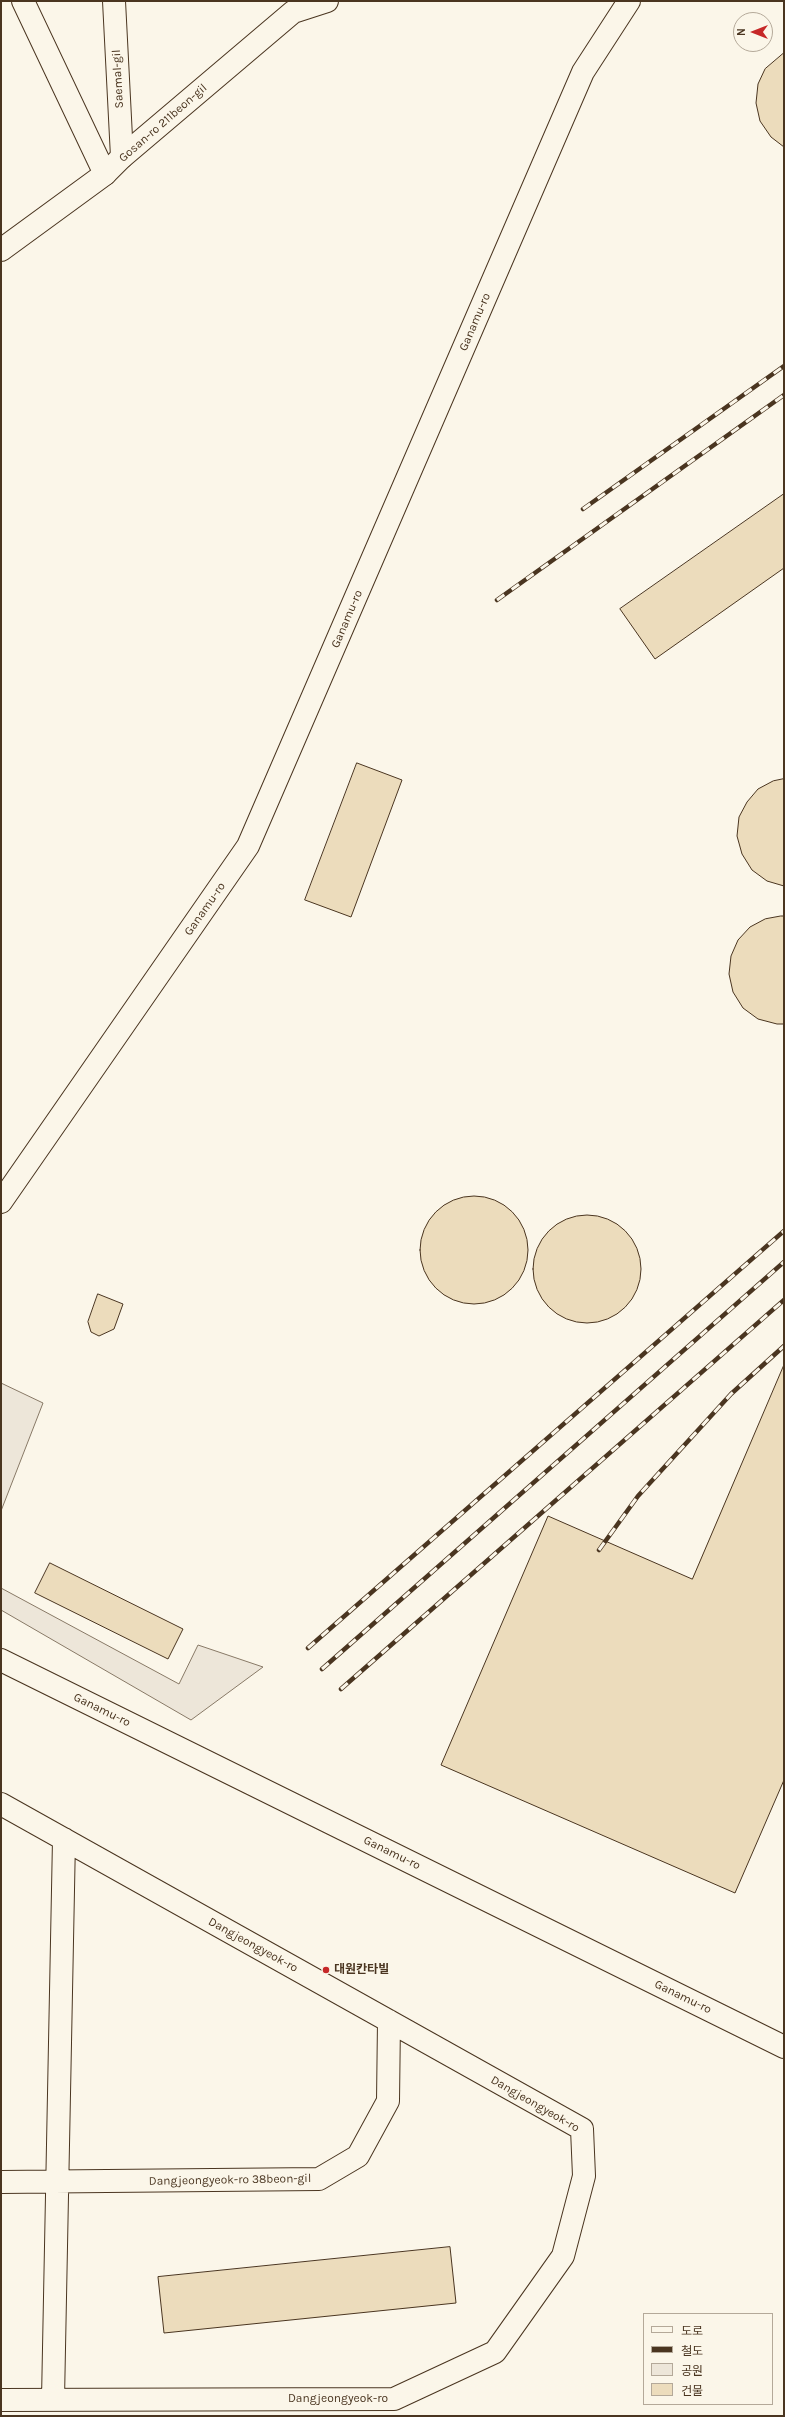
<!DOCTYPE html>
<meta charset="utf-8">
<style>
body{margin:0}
#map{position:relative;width:785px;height:2417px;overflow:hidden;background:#fbf6e9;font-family:Karla,"Noto Sans KR",sans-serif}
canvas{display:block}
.frame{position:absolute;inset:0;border:2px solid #4a3520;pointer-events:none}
.legend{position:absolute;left:643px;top:2313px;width:130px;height:92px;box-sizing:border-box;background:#fbf6e9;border:1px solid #b4a999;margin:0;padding:5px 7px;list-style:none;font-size:12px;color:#4a3520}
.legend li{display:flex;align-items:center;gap:8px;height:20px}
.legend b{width:20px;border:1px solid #b4a999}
.north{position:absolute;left:733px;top:12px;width:40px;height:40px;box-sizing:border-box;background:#fbf6e9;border:1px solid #b4a999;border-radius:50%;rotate:270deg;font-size:11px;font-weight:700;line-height:16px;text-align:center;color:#4a3520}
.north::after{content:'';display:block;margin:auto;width:14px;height:18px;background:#c62828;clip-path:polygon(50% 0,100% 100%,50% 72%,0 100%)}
</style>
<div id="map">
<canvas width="785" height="2417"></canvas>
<div class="frame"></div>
<ul class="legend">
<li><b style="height:5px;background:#fbf6e9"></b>도로</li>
<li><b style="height:5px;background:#4a3520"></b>철도</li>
<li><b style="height:11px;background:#ede6d9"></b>공원</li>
<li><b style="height:11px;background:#ecdcbc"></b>건물</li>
</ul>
<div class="north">N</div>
</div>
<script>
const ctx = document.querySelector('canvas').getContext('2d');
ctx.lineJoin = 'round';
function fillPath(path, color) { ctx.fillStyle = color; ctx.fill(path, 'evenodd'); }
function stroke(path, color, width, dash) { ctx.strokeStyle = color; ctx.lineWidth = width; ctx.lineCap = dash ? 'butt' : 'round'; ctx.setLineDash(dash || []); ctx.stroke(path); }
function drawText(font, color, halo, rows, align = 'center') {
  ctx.font = font + ' Karla,"Noto Sans KR",sans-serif'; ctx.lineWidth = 3; ctx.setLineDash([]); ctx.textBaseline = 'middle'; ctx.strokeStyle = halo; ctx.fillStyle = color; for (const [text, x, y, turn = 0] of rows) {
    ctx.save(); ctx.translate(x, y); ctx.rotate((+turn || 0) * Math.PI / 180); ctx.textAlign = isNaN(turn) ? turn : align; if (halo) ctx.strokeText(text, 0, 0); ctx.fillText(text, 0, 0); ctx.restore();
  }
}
const green = new Path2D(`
 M1 1383 43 1403 1 1511Z
 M1 1588 179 1684 198 1645 263 1667 191 1720 1 1610Z`);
fillPath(green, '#ede6d9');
stroke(green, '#887966', 1);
const building = new Path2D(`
 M784 53V147L771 137 760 121 756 103 758 84 765 69Z
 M784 494V568L655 659 620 609Z
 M357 763 402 780 351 917 305 900Z
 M784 779V886L767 881 752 870 742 854 737 836 739 817 747 802 758 789 773 781Z
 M781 916H784V1024H777L758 1019 743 1008 733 992 729 974 731 956 738 940 750 927 765 919Z
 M420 1250a54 54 0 1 1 108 0a54 54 0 1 1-108 0Z
 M533 1269a54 54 0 1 1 108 0a54 54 0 1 1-108 0Z
 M98 1294 123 1304 114 1329 99 1336 91 1332 88 1322Z
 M784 1365V1780L735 1893 441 1765 548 1516 692 1579Z
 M50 1563 183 1629 168 1659 35 1593Z
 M450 2247 456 2303 164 2333 158 2277Z`);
fillPath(building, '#ecdcbc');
stroke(building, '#4a3520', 1);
const minor = new Path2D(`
 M23 1 105 174
 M114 1 122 157
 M1 1202 248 846 583 72 629 1
 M1 1660 784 2047
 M1 1804 582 2129 584 2176 563 2256 495 2352 394 2399 1 2400
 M1 2182 319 2179 358 2156 388 2101 389 2021
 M53 2399 64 1839`);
const tertiary = new Path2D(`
 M1 250 105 174 122 157 293 12 327 1`);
stroke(minor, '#4a3520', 24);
stroke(tertiary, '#4a3520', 24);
stroke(minor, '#fbf6e9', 22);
stroke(tertiary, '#fbf6e9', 22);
const rail = new Path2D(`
 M583 509 784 366
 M497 600 784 395
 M599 1550 638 1496 731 1394 784 1346
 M308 1648 784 1231
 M322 1669 784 1262
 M341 1689 784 1300`);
stroke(rail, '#4a3520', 4.5);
stroke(rail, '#fbf6e9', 3, [9]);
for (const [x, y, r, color] of [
 [326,1970,4,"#c62828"]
]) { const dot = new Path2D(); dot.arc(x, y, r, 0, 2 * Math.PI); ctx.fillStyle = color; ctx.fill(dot); stroke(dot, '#fbf6e9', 1.5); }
drawText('12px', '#4a3520', '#fbf6e9', [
 ["Saemal-gil",118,79,-93],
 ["Gosan-ro 211beon-gil",163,123,-41],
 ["Ganamu-ro",475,322,-67],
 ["Ganamu-ro",347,619,-67],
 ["Ganamu-ro",205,909,-55],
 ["Ganamu-ro",102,1710,26],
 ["Ganamu-ro",392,1853,26],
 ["Dangjeongyeok-ro",253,1945,29],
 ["Ganamu-ro",683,1997,26],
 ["Dangjeongyeok-ro",535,2104,30],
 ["Dangjeongyeok-ro 38beon-gil",230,2180,-1],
 ["Dangjeongyeok-ro",338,2399]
]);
drawText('bold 12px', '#4a3520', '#fbf6e9', [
 ["대원칸타빌",334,1970]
], 'left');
</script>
